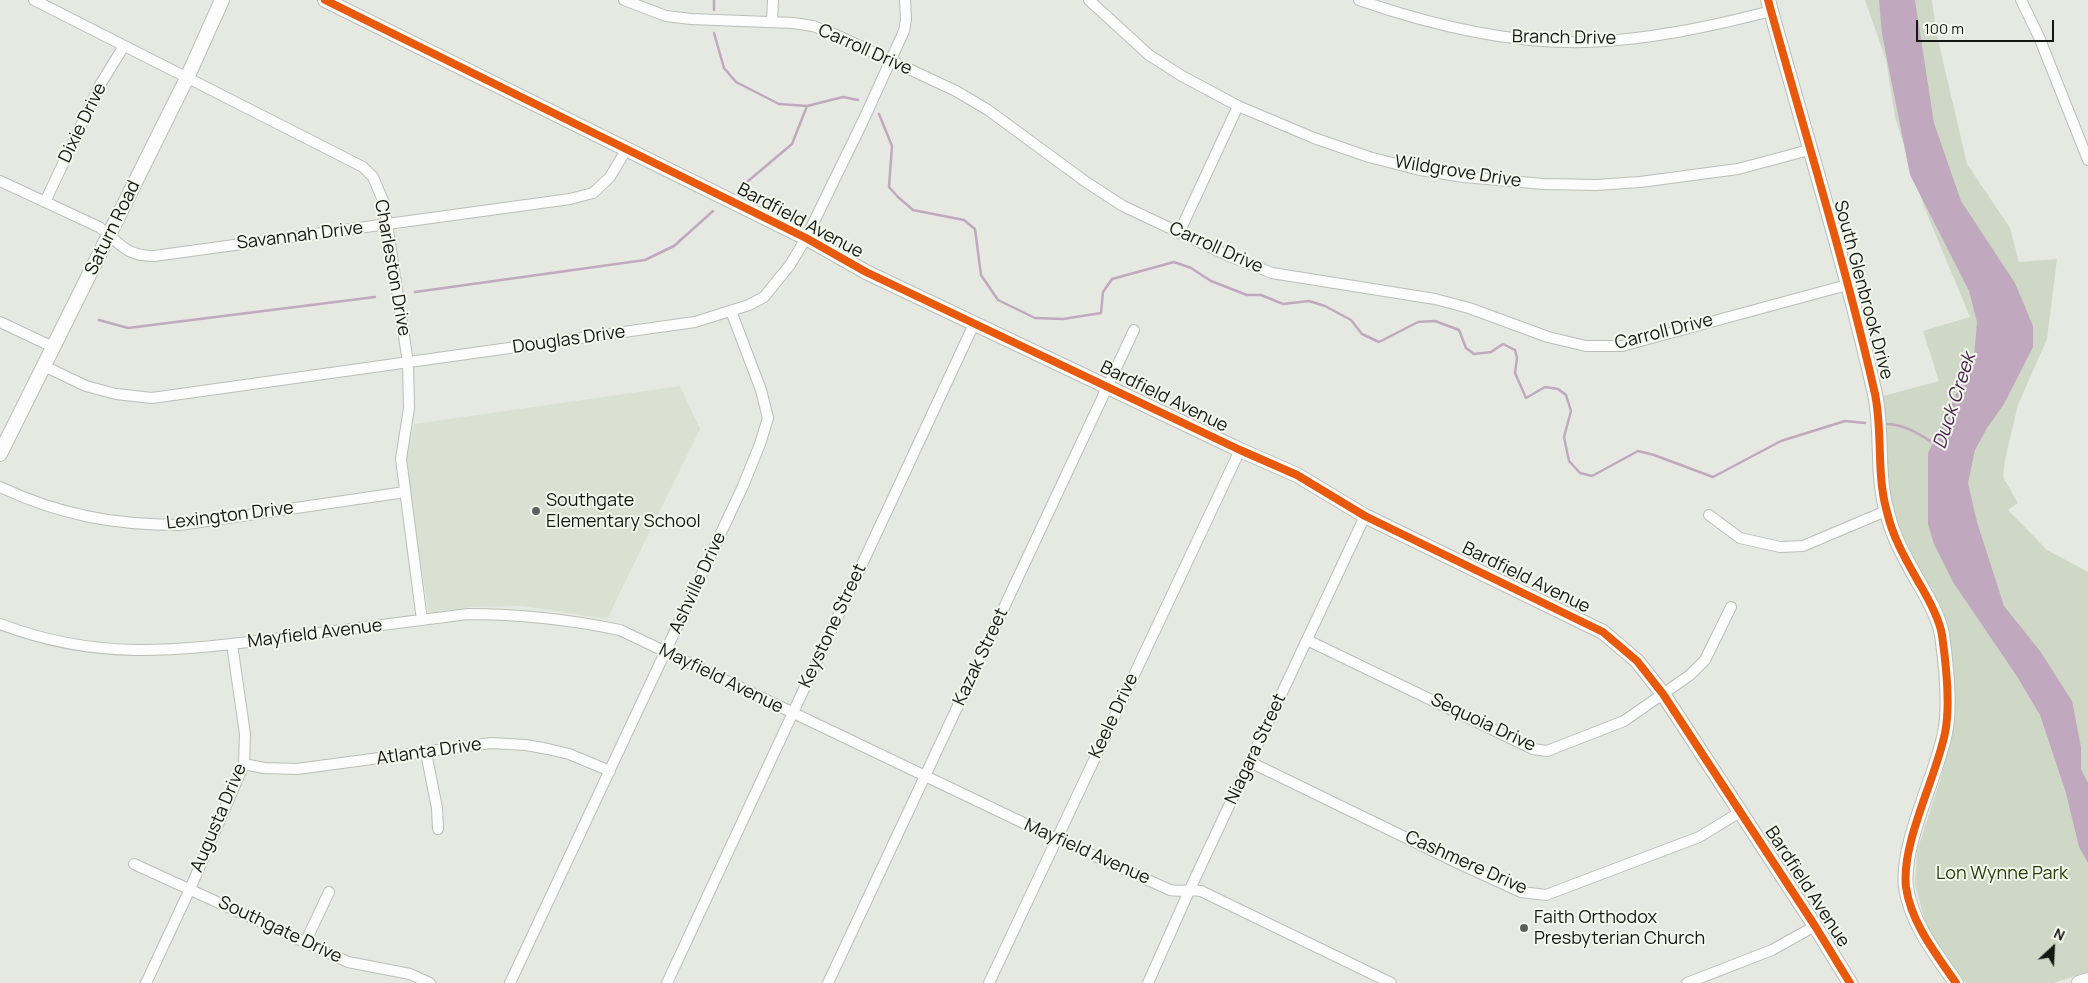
<!DOCTYPE html>
<style>
body{margin:0}
#map{position:relative;width:2088px;height:983px;overflow:hidden;background:#e6e9e2;font-family:Manrope,sans-serif}
canvas{display:block}
.north{position:absolute;left:2028px;top:923px;width:50px;height:50px;-webkit-text-stroke:4px #f3f9ec;paint-order:stroke;rotate:25deg;font-size:14px;font-weight:700;line-height:20px;text-align:center;color:#151713}
.north::after{content:'';display:block;margin:auto;width:18px;height:22px;background:#151713;clip-path:polygon(50% 0,100% 100%,50% 72%,0 100%)}
.scale{position:absolute;left:1916px;top:20px;width:138px;height:22px;box-sizing:border-box;border:2px solid #151713;border-top:0;padding-left:6px;font-size:15px;line-height:18px;white-space:nowrap;color:#151713;-webkit-text-stroke:4px #f3f9ec;paint-order:stroke}
</style>
<div id="map">
<canvas width="2088" height="983"></canvas>
<div class="north">N</div>
<div class="scale">100 m</div>
</div>
<script>
const ctx = document.querySelector('canvas').getContext('2d');
ctx.lineJoin = 'round';
function fillPath(path, color) { ctx.fillStyle = color; ctx.fill(path, 'evenodd'); }
function stroke(path, color, width, dash) { ctx.strokeStyle = color; ctx.lineWidth = width; ctx.lineCap = dash ? 'butt' : 'round'; ctx.setLineDash(dash || []); ctx.stroke(path); }
function drawText(font, color, halo, rows, align = 'center') {
  ctx.font = font + ' Manrope,sans-serif'; ctx.lineWidth = 4; ctx.setLineDash([]); ctx.textBaseline = 'middle'; ctx.strokeStyle = halo; ctx.fillStyle = color; for (const [text, x, y, turn = 0] of rows) {
    ctx.save(); ctx.translate(x, y); ctx.rotate((+turn || 0) * Math.PI / 180); ctx.textAlign = isNaN(turn) ? turn : align; if (halo) ctx.strokeText(text, 0, 0); ctx.fillText(text, 0, 0); ctx.restore();
  }
}
fillPath(new Path2D(`
 M680 386 700 429 607 619 522 606 472 607 429 613 417 540 406 455 414 424Z`), '#dae1d2');
fillPath(new Path2D(`
 M1865 0H1932L1936 31 1967 164 2010 228 2019 262 2057 259 2047 339 2018 405 2005 460 2003 477 2018 503 2008 510 2047 550 2088 572V972L2053 983H1966L1927 929 1915 884 1917 851 1941 777 1953 729 1951 679 1916 566 1889 510 1883 396 1939 381 1923 331 1970 317 1924 207 1895 117 1886 60Z`), '#cfd8c6');
fillPath(new Path2D(`
 M1879 0H1915L1934 123 1961 201 2015 283 2033 326V347L2004 404 1987 428 1975 450 1968 483 1977 522 2004 606 2040 651 2072 701 2081 747V769L2088 783V863L2079 847 2066 793 2040 715 2018 678 1953 582 1934 544 1928 524V453L1974 357 1977 322 1969 291 1910 175 1882 34Z`), '#c0a9be');
stroke(new Path2D(`
 M714 10V0
 M714 33 724 68 736 82 779 104 807 106 843 97 858 100
 M879 114 892 146 889 187 898 197 913 210 964 220 975 229 981 275 998 300 1035 318 1063 319 1101 313 1103 292 1112 279 1174 262 1191 268 1211 281 1247 295H1261L1283 304 1309 301 1325 306 1351 320 1362 334 1379 342 1418 322 1435 321 1459 330 1466 348 1474 354 1491 352 1503 344 1515 350 1517 358 1515 373 1526 398 1545 387 1558 389 1566 395 1571 411 1564 437 1569 461 1580 473 1592 476 1638 451 1654 455 1713 477 1781 441 1845 421 1865 423
 M741 187 792 144 807 106
 M415 292 645 260 674 246 713 211
 M99 320 128 328 375 297
 M1887 424C1906 425 1919 434 1935 444`), '#c0a9be', 2.5);
const street = new Path2D(`
 M34 0 312 141 363 167 373 177 384 203 408 363 409 408 401 459 422 620
 M624 0 666 16 691 19 793 23 813 26 834 34 956 91 988 110 1086 182 1123 206 1229 256 1272 273 1435 299 1469 308 1548 337 1586 346H1622L1847 285
 M1089 0 1149 55 1182 76 1238 106 1314 138 1369 157 1420 170 1464 177 1543 184 1596 185 1640 182 1738 169 1809 150
 M1359 0C1431 25 1508 44 1585 42 1648 40 1709 27 1771 11
 M2021 0 2039 37 2088 160
 M772 21 773 0
 M0 181 99 227C121 243 124 256 154 256L570 199 593 193 610 177 626 150
 M45 202 100 85 124 46
 M1179 233 1238 106
 M0 322 53 347
 M44 366 86 386 116 394 152 398 695 322 749 305 764 297 790 265 806 238 863 121 904 31 906 20 905 0
 M0 487C60 515 114 525 180 525L405 492
 M1709 515 1740 538 1780 547 1803 546 1886 511
 M0 624C102 663 183 650 288 637 348 629 408 622 468 614 522 614 567 619 620 630L1057 839 1170 890C1180 892 1190 889 1201 891L1391 983
 M1307 640 1533 749 1547 751 1624 721 1690 675 1705 660 1731 607
 M426 753 437 808 438 829
 M1250 762 1462 865 1521 892 1546 895 1699 837 1740 812
 M244 764 264 768 297 769 491 743 526 745 548 749 569 754 610 771
 M134 864 348 962 410 974 430 983
 M305 943 329 892
 M146 983 190 889 244 764 245 734 232 644
 M510 983 743 486 760 444 768 418 761 390 731 311
 M667 983 974 324
 M828 983 1134 330
 M989 983 1240 450
 M1148 983 1190 889 1365 516
 M1687 983 1772 950 1815 926`);
const secondary = new Path2D(`
 M325 0 806 238 866 272 1240 450 1297 475 1365 516 1603 632 1637 661 1663 694 1815 926 1850 983
 M1768 0C1804 131 1845 262 1875 394 1883 433 1876 474 1887 512 1893 538 1906 560 1919 583 1928 598 1939 617 1942 635 1946 663 1951 704 1945 733 1936 778 1901 843 1906 887 1911 923 1936 954 1956 983
 M0 454 187 78 222 0
 M2079 983 2088 980`);
stroke(street, '#bbbeb8', 12);
stroke(secondary, '#bbbeb8', 16);
stroke(street, '#fbfcfb', 10);
stroke(secondary, '#fbfcfb', 14);
stroke(new Path2D(`
 M325 0 806 238 866 272 1240 450 1297 475 1365 516 1603 632 1637 661 1663 694 1815 926 1850 983
 M1768 0C1804 131 1845 262 1875 394 1883 433 1876 474 1887 512 1893 538 1906 560 1919 583 1928 598 1939 617 1942 635 1946 663 1951 704 1945 733 1936 778 1901 843 1906 887 1911 923 1936 954 1956 983`), '#e8590c', 8);
for (const [x, y, r, color] of [
 [536,511,5,"#5e605b"],
 [1524,928,5,"#5e605b"]
]) { const dot = new Path2D(); dot.arc(x, y, r, 0, 2 * Math.PI); ctx.fillStyle = color; ctx.fill(dot); stroke(dot, '#f3f9ec', 2); }
drawText('18px', '#151713', '#f3f9ec', [
 ["Branch Drive",1564,38,1],
 ["Carroll Drive",865,50,24],
 ["Dixie Drive",83,123,-64],
 ["Wildgrove Drive",1458,172,9],
 ["Bardfield Avenue",800,221,28],
 ["Saturn Road",113,228,-64],
 ["Savannah Drive",300,236,-7],
 ["Carroll Drive",1216,248,24],
 ["Charleston Drive",392,268,80],
 ["South Glenbrook Drive",1863,290,75],
 ["Carroll Drive",1664,332,-14],
 ["Douglas Drive",569,340,-8],
 ["Bardfield Avenue",1164,397,26],
 ["Lexington Drive",230,516,-7],
 ["Bardfield Avenue",1526,578,26],
 ["Ashville Drive",698,583,-65],
 ["Keystone Street",833,626,-65],
 ["Mayfield Avenue",315,634,-7],
 ["Kazak Street",981,657,-65],
 ["Mayfield Avenue",721,679,26],
 ["Keele Drive",1114,716,-65],
 ["Sequoia Drive",1483,723,25],
 ["Niagara Street",1256,749,-65],
 ["Atlanta Drive",429,752,-8],
 ["Augusta Drive",219,818,-67],
 ["Mayfield Avenue",1087,852,24],
 ["Cashmere Drive",1466,863,24],
 ["Bardfield Avenue",1807,887,57],
 ["Southgate Drive",280,930,25]
]);
drawText('18px', '#151713', '#f3f9ec', [
 ["Southgate",546,501],
 ["Elementary School",546,522],
 ["Faith Orthodox",1534,918],
 ["Presbyterian Church",1534,939]
], 'left');
drawText('18px', '#293b0a', '#f3f9ec', [
 ["Lon Wynne Park",2002,874]
]);
drawText('italic 19px', '#491d4b', '#f3f9ec', [
 ["Duck Creek",1955,401,-72]
]);
</script>
